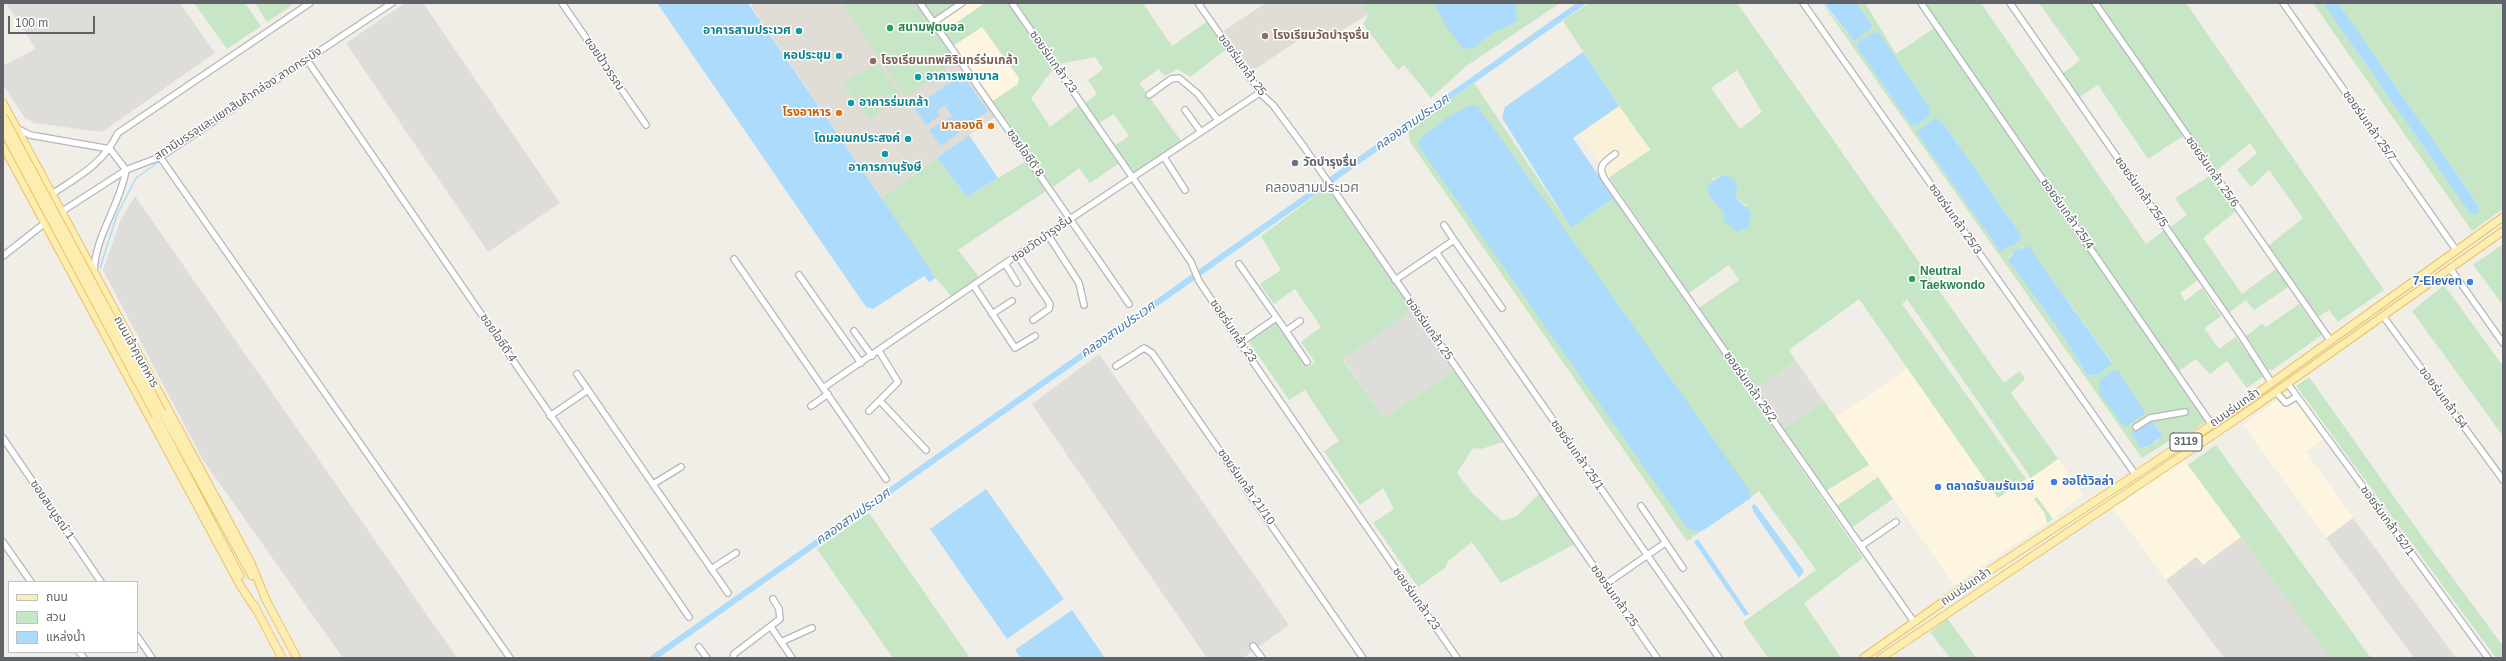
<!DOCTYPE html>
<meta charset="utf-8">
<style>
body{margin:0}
#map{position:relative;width:2506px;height:661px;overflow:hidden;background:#f0eee7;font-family:Arial,"Noto Sans Thai",sans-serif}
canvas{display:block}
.frame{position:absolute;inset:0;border:4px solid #5f6367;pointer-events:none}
.legend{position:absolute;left:8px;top:581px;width:130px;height:72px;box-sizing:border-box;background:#fff;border:1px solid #bfc1c2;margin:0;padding:5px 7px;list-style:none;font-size:12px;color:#5f6367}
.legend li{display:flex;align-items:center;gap:8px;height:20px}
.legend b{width:20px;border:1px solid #bfc1c2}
.scale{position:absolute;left:8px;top:16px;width:87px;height:18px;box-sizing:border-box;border:2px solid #5f6367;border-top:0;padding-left:5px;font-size:12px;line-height:14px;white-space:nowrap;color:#5f6367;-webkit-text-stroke:3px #fff;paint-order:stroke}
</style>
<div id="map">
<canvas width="2506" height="661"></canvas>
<div class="frame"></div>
<ul class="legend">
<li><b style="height:5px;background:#fceeb1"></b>ถนน</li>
<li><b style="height:11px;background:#c6e6c5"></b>สวน</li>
<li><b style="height:11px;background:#acdbfc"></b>แหล่งน้ำ</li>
</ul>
<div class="scale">100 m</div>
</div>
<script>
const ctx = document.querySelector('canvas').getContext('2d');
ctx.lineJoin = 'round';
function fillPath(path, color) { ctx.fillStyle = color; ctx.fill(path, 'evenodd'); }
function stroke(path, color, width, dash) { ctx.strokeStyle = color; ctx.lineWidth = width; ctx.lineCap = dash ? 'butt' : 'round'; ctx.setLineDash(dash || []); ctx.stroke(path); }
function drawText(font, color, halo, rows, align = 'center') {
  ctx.font = font + ' Arial,"Noto Sans Thai",sans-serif'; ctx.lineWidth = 3; ctx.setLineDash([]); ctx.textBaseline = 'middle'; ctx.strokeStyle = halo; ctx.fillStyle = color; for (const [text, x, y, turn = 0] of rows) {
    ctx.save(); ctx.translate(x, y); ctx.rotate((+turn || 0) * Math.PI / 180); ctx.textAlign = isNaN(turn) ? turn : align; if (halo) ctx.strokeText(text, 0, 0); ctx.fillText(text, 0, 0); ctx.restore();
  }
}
fillPath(new Path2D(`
 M965 3H985L943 32 938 23Z
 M982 26 1019 78 1018 84 993 101 953 47Z
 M1908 368 1998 497 2026 479 2031 478 2058 459 2083 495 2053 519 1954 585 1836 417Z
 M2296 386 2331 433 2306 452 2353 517 2326 538 2243 425Z
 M2184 460 2241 537 2203 565 2196 557 2166 580 2113 508Z`), '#fdf5e0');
fillPath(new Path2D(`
 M6 3H180L215 53 102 132 34 123 24 117 3 84V66L36 49Z
 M405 3H423L560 203 488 252 346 43Z
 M135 196 457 658H343L203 460 103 270 121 219Z
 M1413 310 1455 370 1384 418 1342 358Z
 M1099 354 1289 625 1243 658H1207L1032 404Z
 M1796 361 1824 401 1783 429 1755 390Z
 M2353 518 2456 658H2414L2326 538Z
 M2241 537 2330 658H2224L2166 580 2196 557 2203 565Z`), '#dfddd9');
fillPath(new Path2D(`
 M755 3H918L996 116 881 198 751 6Z
 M1266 3H1361L1369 14 1324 41 1315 29 1254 70 1250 68 1223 31Z`), '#e0ddd6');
fillPath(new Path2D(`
 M194 3H245L261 26 227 49Z
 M255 3H295L267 22Z
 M842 3H914L955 60 954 63 906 97Z
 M923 3H958L934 19Z
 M985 3H1008L1054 70C1045 76 1040 89 1031 98L1050 127 1079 105 1118 164 1090 183 1079 168 1053 187 993 101 1018 84 1019 78 982 27 953 46 943 32Z
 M1017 3H1146L1144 5 1172 46 1208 21 1228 48 1190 77 1178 69 1165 76 1159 69 1139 83 1182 142 1134 172 1114 146 1129 136 1114 114 1099 123 1085 103 1097 94 1088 80 1103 69 1095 57 1059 64Z
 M1361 3H1434L1444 23 1474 48 1493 33 1518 21 1515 3H1560L1465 67 1431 98 1404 65 1398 70 1363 24 1369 14Z
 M1589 3H1737L2004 383 2020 371 2025 379 2011 393 2058 459 2031 478 1907 299 1902 304 2026 479 1998 498 1859 299 1789 350 1796 361 1755 390 1699 308 1739 280 1729 265 1689 293 1609 177 1650 149 1619 106 1563 21ZM1737 70 1762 112 1740 129 1711 88ZM1725 175 1735 197 1747 206 1724 221V211L1712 179Z
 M1822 3 1854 41 1872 25 1856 3H1865L1896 54 1934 28 2207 421 2172 445 2169 441 2142 458ZM1875 32 1930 108 1929 117 1916 126 1911 125 1856 46 1859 41ZM1933 119H1939L1943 123 2022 236 2016 244 2000 251 1918 135 1916 132ZM2023 247 2068 301 2112 362 2098 375H2087L2064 337 2008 260 2009 256ZM2154 422 2161 433 2158 441 2144 448 2132 435C2136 427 2145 423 2154 422Z
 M1925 3H1981L2146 244 2165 230 2199 279 2180 293 2185 301 2202 288 2221 316 2204 328 2219 349 2236 337 2264 376 2247 388 2227 361 2210 374 2196 359 2179 371Z
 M2039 3H2186L2384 290 2338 322 2329 310 2318 317 2268 246 2303 218 2269 170 2251 187 2237 170 2257 153 2250 143 2216 171 2189 132 2148 159 2098 85 2079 97 2062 74 2080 60Z
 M2313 3H2323L2471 215 2479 212 2477 203 2338 3H2503V209L2472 231Z
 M877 63 901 96 869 119 843 83 858 73 859 76Z
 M1474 83 1571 228 1614 198 1863 558 1804 603 1841 658H1768L1743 622 1816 570 1759 491 1751 497 1750 491 1745 485 1420 148 1699 532 1701 531 1687 541 1410 142 1408 130Z
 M937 158 967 197 1026 161 1046 191 958 250 980 278 951 296 936 278 881 198Z
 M2211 175 2236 211 2203 238 2242 294 2276 269 2290 286 2254 310 2246 300 2228 313 2169 228 2187 215 2175 198Z
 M1324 189H1329L1413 310 1342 359 1384 418 1455 370 1503 442 1481 449 1473 448 1457 473 1472 493 1502 521 1517 516 1539 494 1575 544 1501 583 1472 542 1448 561 1445 568 1418 587 1373 523 1394 509 1383 488 1360 505 1324 451 1339 441 1305 390 1289 400 1245 336 1272 317 1308 367 1315 362 1301 342 1321 327 1295 289 1274 304 1260 284 1281 270 1261 236Z
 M2503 244V305L2473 265Z
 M2444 285 2503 366V436L2412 311Z
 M2299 304 2322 335 2271 371 2267 368 2246 336 2262 324 2266 327Z
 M2309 377 2424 539 2503 646V658H2496L2296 386Z
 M1824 401 1869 465 1826 491 1783 429Z
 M2216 445 2371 658H2330L2188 465Z
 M1878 477 1893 499 1851 528 1836 506Z
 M2037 497 2053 519 2047 523 2044 512 2034 499Z
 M869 513 970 658H893L817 549Z
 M1947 618 1976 658H1950L1930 632Z`), '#c6e6c5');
fillPath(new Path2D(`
 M1619 106 1650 150 1609 177 1579 133Z
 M1869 465 1878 477 1836 506 1826 491Z`), '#faf1d9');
fillPath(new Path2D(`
 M657 3H748L936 278 929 282 924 276 873 309 866 307Z
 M1434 3H1515L1518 21 1493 33 1474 48 1463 49 1444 23Z
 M1824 3H1856L1872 25 1871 29 1854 41Z
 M2323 3H2338L2477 203 2479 212 2471 215Z
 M1875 32 1879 33 1930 108 1929 117 1916 126 1911 125 1856 46 1859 41Z
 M1583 52 1619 106 1573 138 1614 198 1571 228 1502 118 1505 107Z
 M956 78 961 83 966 80 988 111 941 146 929 130 952 116 945 105 937 111 939 116 926 125 914 108Z
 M1472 105H1477L1750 491 1751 498 1705 529 1699 532 1687 528 1420 148 1418 141C1433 127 1453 112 1472 105Z
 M1933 119H1939L1943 123 2022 236 2016 244 2000 251 1918 135 1916 132Z
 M969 135 998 178 967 197 937 158Z
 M1725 175 1733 179 1737 186 1735 197 1751 212 1749 227 1737 232 1724 221V211C1705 197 1700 183 1725 175Z
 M2028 246 2112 363 2098 375H2087L2064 337 2008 260 2015 251Z
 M2114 370 2118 371 2145 411 2144 414 2127 426 2123 425 2099 392 2100 380Z
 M2152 420 2161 433V437L2149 446 2140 448 2132 435 2133 432Z
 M986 489 1064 599 1007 639 930 529Z
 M1755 504 1804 571 1799 578 1753 511 1752 506Z
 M1698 539 1749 614 1745 616 1694 542Z
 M1072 610 1105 658H1021L1015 650Z`), '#acdbfc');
stroke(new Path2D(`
 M310 61 335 44
 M163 159 306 63
 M100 268 117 215 136 178 160 161`), '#acdbfc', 1.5);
stroke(new Path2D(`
 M653 658 1582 3`), '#acdbfc', 6);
const minor = new Path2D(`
 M562 3 646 125
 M920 3 1129 304
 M1012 3 1191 262 1199 281 1240 343 1457 658
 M1198 3 1263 96 1273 105 1304 147 1657 658
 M1803 3 2135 474
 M1921 3 2212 425
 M2010 3 2242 337 2271 382
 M2095 3 2330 340
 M2283 3 2456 250
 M934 22 962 3
 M307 60 689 617
 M1149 95 1171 79 1179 78 1198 94 1218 120
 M1185 110 1201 132
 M16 128 30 135 110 149 126 170C120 206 95 235 94 272
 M1615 154C1605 161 1597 166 1604 178L1914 622
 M160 157 510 658
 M1164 157 1185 190
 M52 194C79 176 103 164 118 133L310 3
 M61 212 126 170 160 157 392 3
 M1444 225 1454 240
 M1048 235 1079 283 1084 305
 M1436 252 1719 658
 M3 256 45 223
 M1018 256 1050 304 1049 309 1033 320
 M734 259 886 479
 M1239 264 1286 331 1300 321
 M1006 265 1017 283
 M2450 268 2503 343
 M799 275 861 363
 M1395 280 1454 240 1502 308
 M974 286 1015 348 1035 336
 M992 314 1012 301
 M2383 316 2503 480
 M854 331 872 356
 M1286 331 1307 362
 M1240 343 1276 318
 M1116 366 1144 348 1152 353 1363 658
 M577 374 588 390
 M2288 384 2488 658
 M823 388 1067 221 1261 92
 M2276 392 2286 403 2296 397
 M880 401 926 450
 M811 406 828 394
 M869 411 898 382 879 351
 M550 416 588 390 728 593
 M2136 427 2150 418 2185 412
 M3 438 101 582
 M653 484 681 467
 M1641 506 1683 568
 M3 542 31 582
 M1861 546 1896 522
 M711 569 736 553
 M1606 584 1665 543
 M771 627 792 658
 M137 636 152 658
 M781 642 812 628
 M1253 646 1262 658
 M699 647 707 658
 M79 652 84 658
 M733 658 734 654 780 619 779 609 773 599`);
const major = new Path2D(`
 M3 103 251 563 267 602
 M3 146 240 585 255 608
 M162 412 252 576
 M156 416 240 576
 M265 598 297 658
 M254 605 282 658
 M1863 658 1957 592 2231 412 2503 217
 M1881 658 2250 410 2503 231`);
stroke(minor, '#b4b7bb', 8);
stroke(major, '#ecc264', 9);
stroke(minor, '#fff', 5.5);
stroke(major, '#fceeb1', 7);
const majorBridge = new Path2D(`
 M3 116 162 412
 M3 130 156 416`);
stroke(majorBridge, '#ecc264', 9, []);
stroke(majorBridge, '#fceeb1', 7);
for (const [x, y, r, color] of [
 [890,28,4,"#2e9e5b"],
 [799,31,4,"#0f9aa8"],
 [1265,36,4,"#8d6e63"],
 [839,56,4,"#0f9aa8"],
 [873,61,4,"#8d6e63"],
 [918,77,4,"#0f9aa8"],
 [851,103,4,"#0f9aa8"],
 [839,113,4,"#e8710a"],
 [991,126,4,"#e8710a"],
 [908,139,4,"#0f9aa8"],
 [885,154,4,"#0f9aa8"],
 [1295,163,4,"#6b7280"],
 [1912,279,4,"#2e9e5b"],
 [2470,282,4,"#3f7fe0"],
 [2054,482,4,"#3f7fe0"],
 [1938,487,4,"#3f7fe0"]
]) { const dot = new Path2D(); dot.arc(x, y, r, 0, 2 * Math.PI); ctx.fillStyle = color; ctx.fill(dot); stroke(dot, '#fff', 1.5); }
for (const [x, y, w] of [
 [2186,442,32]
]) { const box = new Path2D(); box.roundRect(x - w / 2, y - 9, w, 18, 3); ctx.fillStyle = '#fff'; ctx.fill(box); stroke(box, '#5f6367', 1); }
drawText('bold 11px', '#5f6367', null, [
 ["3119",2186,442]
]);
drawText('bold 12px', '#27864d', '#fff', [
 ["สนามฟุตบอล",898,28],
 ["Neutral",1920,272],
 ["Taekwondo",1920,286]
], 'left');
drawText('bold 12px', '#0d838f', '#fff', [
 ["อาคารสามประเวศ",791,31],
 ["หอประชุม",831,56],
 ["อาคารพยาบาล",926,77,"left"],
 ["อาคารร่มเกล้า",859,103,"left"],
 ["โดมอเนกประสงค์",900,139],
 ["อาคารภานุรังษี",885,168,"center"]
], 'right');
drawText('bold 12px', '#785e54', '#fff', [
 ["โรงเรียนวัดบำรุงรื่น",1273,36],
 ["โรงเรียนเทพศิรินทร์ร่มเกล้า",881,61]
], 'left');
drawText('12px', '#5f6367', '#fff', [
 ["ซอยร่มเกล้า 23",1053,62,55],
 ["ซอยป้าวรรณ",604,64,56],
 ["ซอยร่มเกล้า 25",1242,65,54],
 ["สถานีบรรจุและแยกสินค้ากล่อง ลาดกระบัง",238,104,-33],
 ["ซอยร่มเกล้า 25/7",2369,126,55],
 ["ซอยไอซีดี 8",1025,153,55],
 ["ซอยร่มเกล้า 25/6",2212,172,55],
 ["ซอยร่มเกล้า 25/5",2141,192,55],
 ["ซอยร่มเกล้า 25/4",2067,214,55],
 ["ซอยร่มเกล้า 25/3",1955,219,55],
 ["ซอยวัดบำรุงรื่น",1042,239,-35],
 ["ซอยร่มเกล้า 25",1429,329,55],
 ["ซอยร่มเกล้า 23",1233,331,56],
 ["ซอยไอซีดี 4",498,338,56],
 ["ถนนเจ้าคุณทหาร",136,352,61],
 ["ซอยร่มเกล้า 25/2",1750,387,55],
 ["ซอยร่มเกล้า 54",2443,398,54],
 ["ถนนร่มเกล้า",2235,408,-35],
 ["ซอยร่มเกล้า 25/1",1577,455,55],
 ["ซอยร่มเกล้า 21/10",1246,487,55],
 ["ซอยสมบูรณ์ 1",52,510,56],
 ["ซอยร่มเกล้า 52/1",2387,521,54],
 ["ถนนร่มเกล้า",1966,587,-34],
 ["ซอยร่มเกล้า 25",1614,596,55],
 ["ซอยร่มเกล้า 23",1416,599,55]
]);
drawText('bold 12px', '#c56008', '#fff', [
 ["โรงอาหาร",831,113],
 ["มาลองดิ",983,126]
], 'right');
drawText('bold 12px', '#5b616d', '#fff', [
 ["วัดบำรุงรื่น",1303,163]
], 'left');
drawText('bold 12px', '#366cbe', '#fff', [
 ["7-Eleven",2462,282,"right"],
 ["ออโต้วิลล่า",2062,482],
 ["ตลาดรับลมรันเวย์",1946,487]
], 'left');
drawText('italic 13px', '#4577a6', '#fff', [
 ["คลองสามประเวศ",1412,123,-35],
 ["คลองสามประเวศ",1118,330,-35],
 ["คลองสามประเวศ",853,517,-35]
]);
drawText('14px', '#707479', '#fff', [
 ["คลองสามประเวศ",1312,188]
]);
</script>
